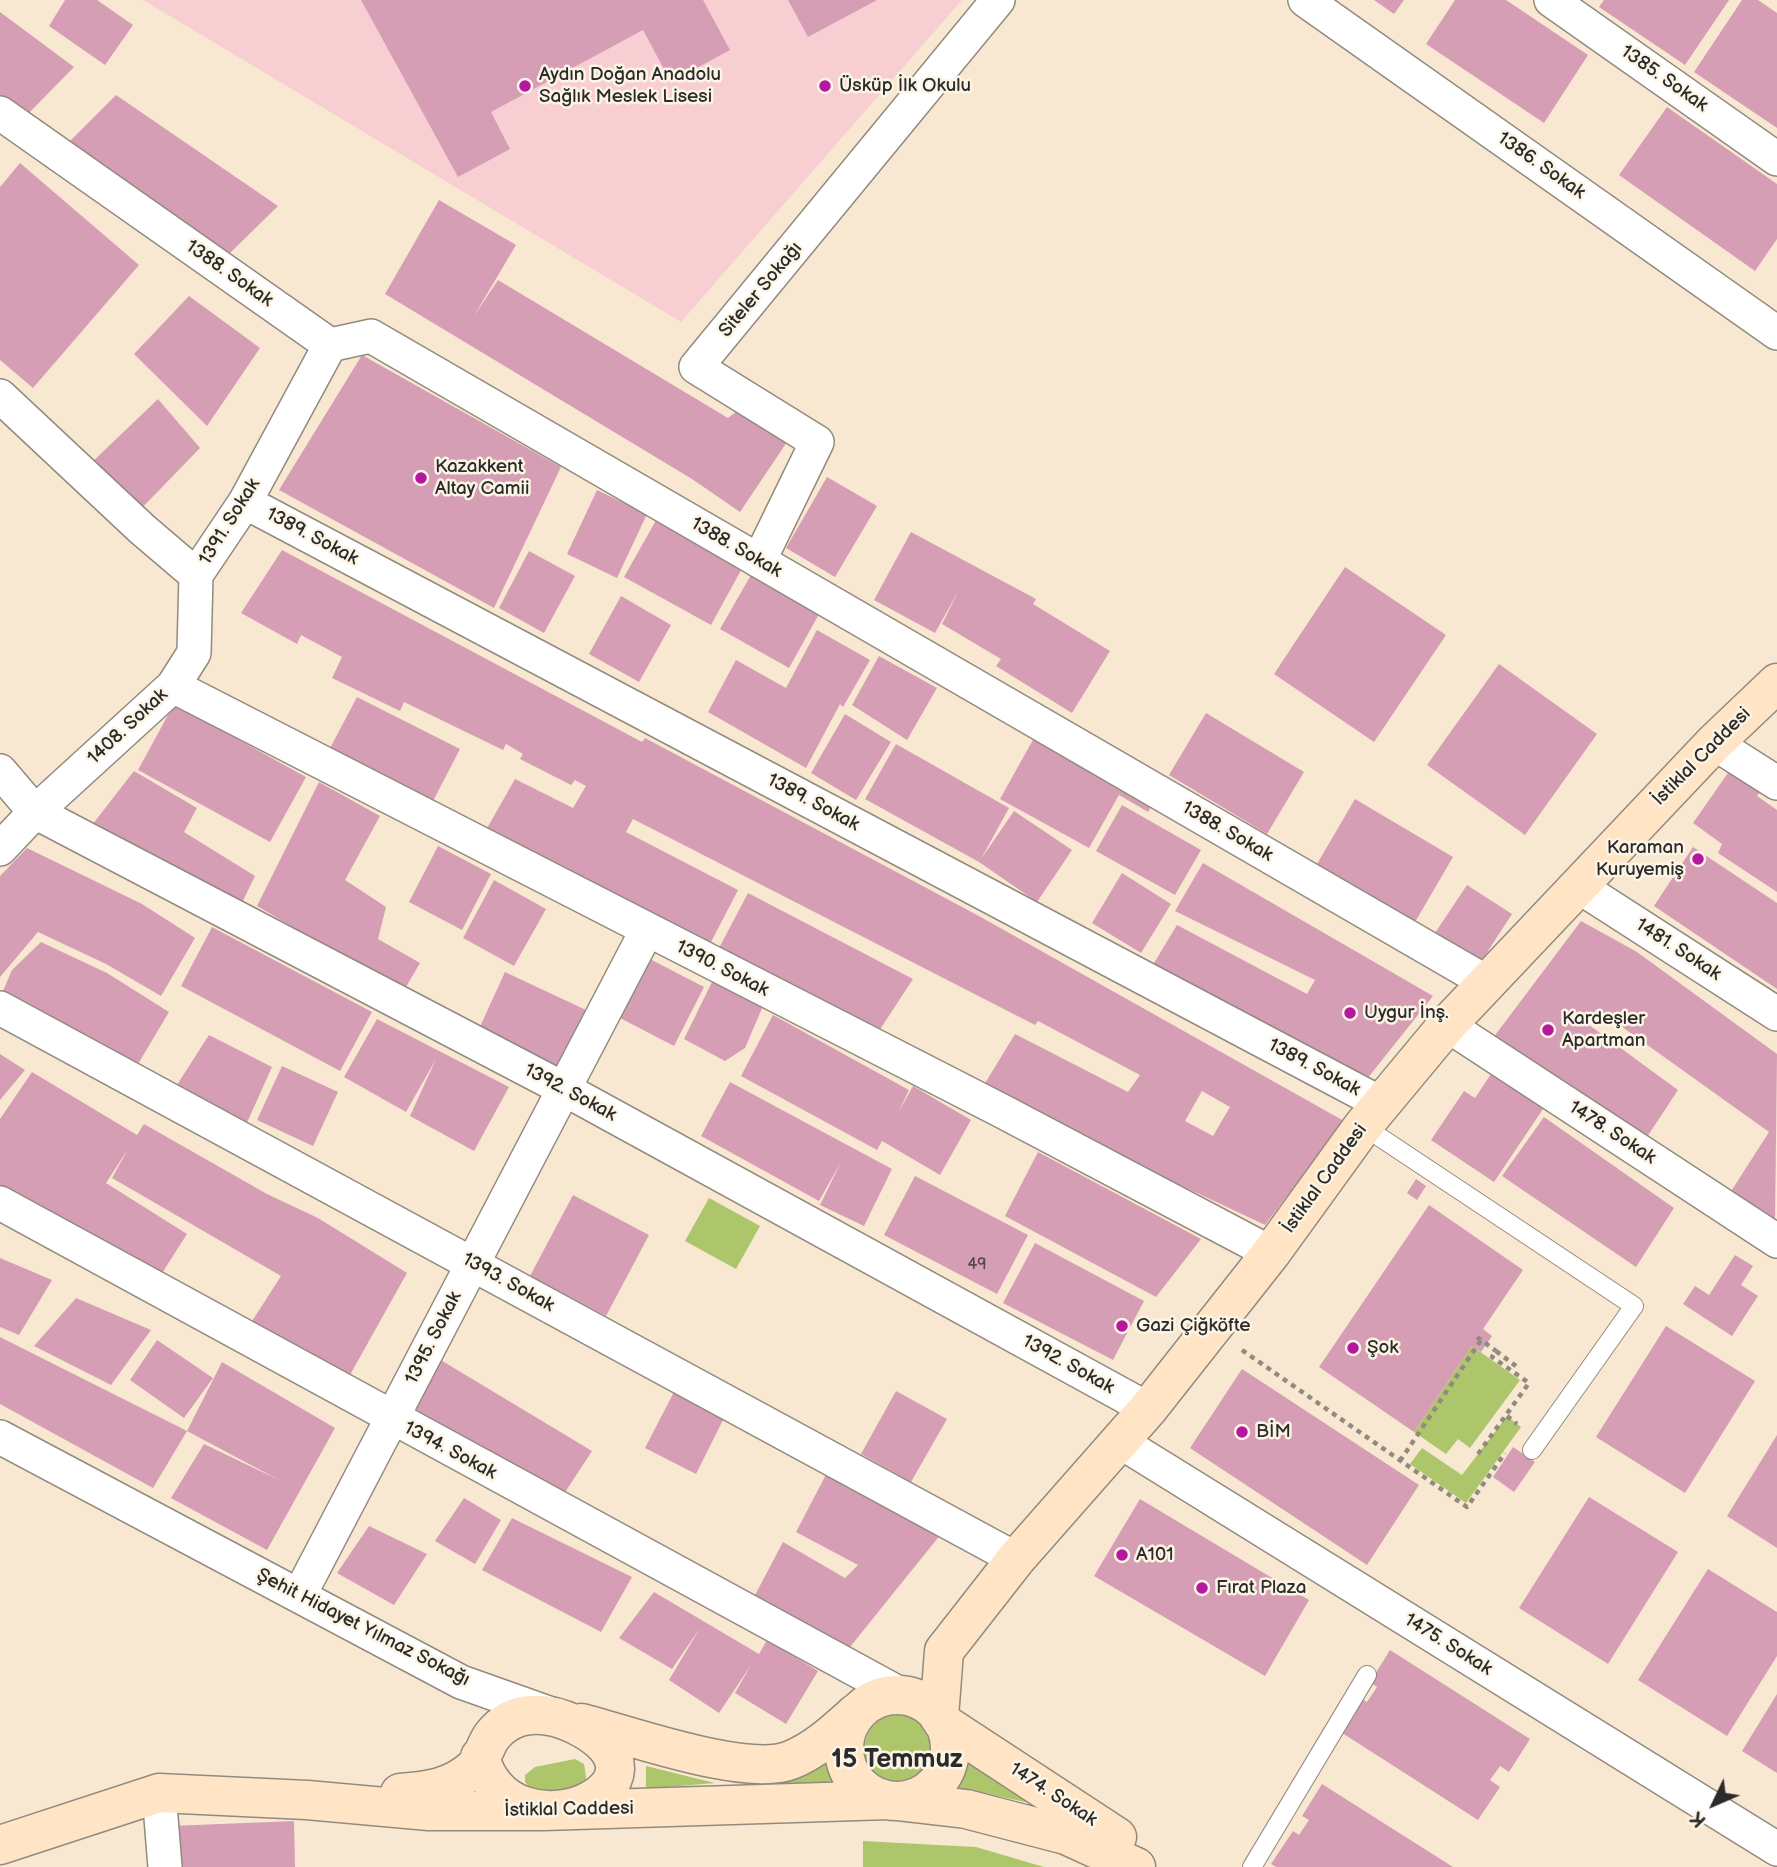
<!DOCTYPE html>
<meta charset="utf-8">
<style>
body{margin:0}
#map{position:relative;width:1777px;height:1867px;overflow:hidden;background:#f8e8d1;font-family:"Balsamiq Sans",sans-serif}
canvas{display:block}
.north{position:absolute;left:1679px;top:1769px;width:70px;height:70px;-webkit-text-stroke:5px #fcf5e5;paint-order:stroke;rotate:226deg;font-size:19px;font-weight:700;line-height:28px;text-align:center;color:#2b2b2b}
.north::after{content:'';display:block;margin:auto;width:24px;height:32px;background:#2b2b2b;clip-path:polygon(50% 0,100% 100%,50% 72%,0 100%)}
</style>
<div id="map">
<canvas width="1777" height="1867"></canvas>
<div class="north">K</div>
</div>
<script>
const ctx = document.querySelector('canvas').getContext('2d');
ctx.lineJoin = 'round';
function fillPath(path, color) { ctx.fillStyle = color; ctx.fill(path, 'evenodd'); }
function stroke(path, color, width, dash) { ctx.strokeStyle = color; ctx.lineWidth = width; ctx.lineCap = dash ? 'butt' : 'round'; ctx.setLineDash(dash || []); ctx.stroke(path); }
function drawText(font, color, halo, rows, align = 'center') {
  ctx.font = font + ' "Balsamiq Sans",sans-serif'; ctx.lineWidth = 5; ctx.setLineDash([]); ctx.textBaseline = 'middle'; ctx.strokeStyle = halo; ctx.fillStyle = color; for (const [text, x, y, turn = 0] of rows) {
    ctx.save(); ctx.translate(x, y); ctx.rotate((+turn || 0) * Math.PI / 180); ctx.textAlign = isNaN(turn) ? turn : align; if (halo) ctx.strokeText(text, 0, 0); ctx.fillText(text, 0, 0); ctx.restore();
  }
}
fillPath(new Path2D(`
 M143 0H962L681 322Z`), '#f7cfd3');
fillPath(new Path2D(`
 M709 1198 760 1226 736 1269 685 1241Z
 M1472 1346 1520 1380 1470 1448 1458 1439 1446 1454 1414 1432Z
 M1507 1416 1521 1427 1466 1503 1410 1464 1422 1448 1462 1475Z
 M864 1749a34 34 0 1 1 68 0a34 34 0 1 1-68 0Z
 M964 1754 1053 1808 951 1786Z
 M829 1757 836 1783 768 1787Z
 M575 1759 584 1764 587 1784 582 1793 534 1792 525 1782V1775L535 1767Z
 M646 1766 715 1783 646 1789Z
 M863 1841 976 1847 1044 1867H863Z`), '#aec66b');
fillPath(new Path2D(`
 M65 0H97L133 25 105 65 49 26Z
 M361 0H703L730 50 671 82 643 30 491 112 510 149 458 177Z
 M788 0H877L808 37Z
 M1374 0H1404L1394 14Z
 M1455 0H1506L1588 55 1544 123 1426 44Z
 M1604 0H1729L1685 65 1599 7Z
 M1742 0H1758L1777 13V128L1694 72Z
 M0 12 74 67 25 117 0 99Z
 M116 95 278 206 226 257 66 145Z
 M1667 107 1777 184V239L1755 271 1619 175Z
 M20 163 139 265 33 388 0 360V187Z
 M439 200 516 245 474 316 498 280 728 418 738 410 787 442 740 512 692 479 385 294Z
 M189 296 260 348 207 426 134 354Z
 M362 355 561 467 494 608 279 490Z
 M158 399 200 448 137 513 89 465Z
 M827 477 877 506 835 577 786 548Z
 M597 490 647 514 617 578 567 554Z
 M659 515 745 563 711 625 624 577Z
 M911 532 1036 599 1033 604 1110 651 1072 713 996 666 1001 659 942 624 959 590 935 633 874 600Z
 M282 550 642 742 645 738 979 916 1344 1121 1265 1225 1140 1166 984 1085 1015 1034 1128 1092 1140 1075 1038 1021 1035 1025 633 819 626 832 738 890 710 944 486 830 515 779 573 808 586 786 575 780 571 785 520 759 523 754 506 744 503 750 404 702 400 711 332 678 342 657 301 635 297 644 241 613ZM1202 1091 1230 1107 1213 1136 1185 1121Z
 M529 551 575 576 544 633 499 608Z
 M1345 567 1446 635 1374 742 1274 674Z
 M751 575 819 614 789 668 720 629Z
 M621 596 671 625 639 682 589 654Z
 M817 630 870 660 843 707 840 704 806 768 708 712 736 660 786 688Z
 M879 656 937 688 907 740 852 705Z
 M1499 664 1597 734 1525 835 1427 765Z
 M357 697 460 749 431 805 328 752Z
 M174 704 306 777 270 842 138 770Z
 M1206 713 1304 772 1267 834 1169 775Z
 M845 714 891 742 856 800 811 773Z
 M1034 738 1153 804 1148 812 1119 795 1089 848 1000 799Z
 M896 744 1009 808 981 859 1014 811 1072 850 1037 902 979 862 865 799Z
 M1730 770 1760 792 1757 796 1777 810V892L1718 853 1722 844 1693 823Z
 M134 771 197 808 184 832 255 876 240 907 92 825Z
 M319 782 380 816 345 880 386 907 378 939 420 963 403 992 257 906Z
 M1355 799 1453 857 1415 922 1317 864Z
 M1122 805 1201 850 1175 895 1096 851Z
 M438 846 491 874 462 930 409 902Z
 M1693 847 1777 903V989L1654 906Z
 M27 848 142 904 195 938 161 996 106 964 38 932 0 977V876Z
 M1203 863 1433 996 1367 1079 1151 968 1177 925 1307 994 1315 980 1175 911Z
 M1122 873 1171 904 1141 953 1092 923Z
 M494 880 546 909 514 966 463 938Z
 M1467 885 1512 914 1477 968 1431 939Z
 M748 893 913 979 879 1031 719 948Z
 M1581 921 1637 952 1777 1054 1775 1224 1730 1193 1769 1132 1597 1009 1585 1022 1678 1090 1643 1143 1493 1038Z
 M212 927 372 1012 340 1071 181 986Z
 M41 942 107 973 169 1012 135 1069 3 991 12 970Z
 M650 959 704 987 674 1046 620 1018Z
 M505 972 586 1010 560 1069 478 1031Z
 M713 980 763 1006 745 1048 725 1061 684 1039Z
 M773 1015 909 1090 898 1113 913 1086 971 1120 940 1175 882 1141 877 1150 741 1076Z
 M377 1019 509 1087 474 1151 410 1116 436 1059 406 1112 344 1077Z
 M209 1035 272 1067 245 1127 175 1088Z
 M0 1054 25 1070 0 1100Z
 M282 1066 338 1092 313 1146 257 1120Z
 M32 1072 137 1135 144 1124 267 1194 318 1218 407 1273 341 1391 247 1329 281 1276 112 1178 128 1149 106 1183 187 1234 157 1281 0 1185V1119Z
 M1491 1074 1543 1109 1494 1182 1431 1140 1464 1091 1475 1098Z
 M730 1082 892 1169 864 1226 820 1205 841 1162 819 1201 701 1136Z
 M1544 1117 1674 1208 1636 1267 1502 1176Z
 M1038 1152 1201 1239 1156 1297 1005 1216Z
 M915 1176 1028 1235 997 1294 884 1235Z
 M1416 1179 1426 1186 1417 1200 1407 1193Z
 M573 1195 649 1235 606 1316 530 1276Z
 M1429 1205 1523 1270 1483 1329 1492 1336 1481 1352 1472 1346 1414 1432 1319 1367Z
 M1035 1243 1144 1301 1113 1360 1003 1303Z
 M1735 1255 1753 1266 1741 1285 1758 1296 1732 1336 1683 1304 1695 1286 1709 1295Z
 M0 1258 52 1280 19 1335 0 1327Z
 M76 1298 151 1330 111 1385 34 1346Z
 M1666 1326 1755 1381 1685 1493 1596 1437Z
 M0 1337 187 1431 222 1362 335 1428 267 1550 171 1498 204 1444 279 1480 187 1431 153 1488 0 1404Z
 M157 1340 213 1378 184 1418 130 1380Z
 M434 1356 592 1451 560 1500 397 1409Z
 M1242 1369 1419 1485 1367 1565 1190 1448Z
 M896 1391 947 1419 911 1482 861 1454Z
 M674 1392 724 1418 696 1474 645 1448Z
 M1777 1435V1548L1727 1516Z
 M1513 1447 1535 1462 1514 1492 1493 1477Z
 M830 1467 941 1534 850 1647 755 1595 783 1542 845 1578 858 1565 796 1532Z
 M1589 1497 1678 1552 1608 1664 1519 1608Z
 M464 1498 501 1520 475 1564 435 1541Z
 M1140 1499 1309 1600 1265 1676 1094 1576Z
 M512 1518 632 1577 601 1632 482 1570Z
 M369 1526 427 1554 394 1605 337 1573Z
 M1708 1569 1777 1612V1656L1727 1736 1638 1680Z
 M654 1592 759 1654 767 1640 818 1671 786 1724 735 1693 751 1665 719 1713 669 1680 700 1628 672 1669 619 1638Z
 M1390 1650 1530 1739 1509 1772 1500 1766 1490 1780 1500 1787 1478 1820 1339 1731 1360 1698 1367 1702 1377 1687 1370 1682Z
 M1777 1694V1773L1742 1751Z
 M1322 1784 1453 1867H1276L1271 1864 1293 1831 1299 1835 1309 1820 1302 1816Z
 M294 1821 295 1867H175L171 1826Z`), '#d69eb5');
const lane = new Path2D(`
 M1363 1126 1634 1306 1532 1450
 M1252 1867 1367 1675`);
const street = new Path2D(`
 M1305 0 1777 333
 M1551 0 1777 159
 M0 113 330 345 371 336 1488 983
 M0 396 142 529 196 575 245 502 330 345
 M245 502 1382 1104
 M759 561 817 442 696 367 998 0
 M173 686 1000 1110 1271 1253
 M1714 743 1777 783
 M0 771 35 812 564 1089 1148 1409
 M0 849 35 812 173 686 194 653 196 575
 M1578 886 1777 1014
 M0 1008 1016 1559
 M1447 1025 1777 1241
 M0 1203 902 1695
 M0 1437 461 1682 554 1715
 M1119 1441 1777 1849
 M299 1596 647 930
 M159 1793 165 1867`);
const secondary = new Path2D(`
 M844 1748a53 53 0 1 1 106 0a53 53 0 1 1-106 0Z
 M939 1717 944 1651 1016 1559 1148 1409 1271 1253 1363 1126 1447 1025 1714 743 1777 683
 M581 1723C629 1735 747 1778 791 1760 816 1750 836 1731 856 1713
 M943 1723 1117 1837
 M400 1793C428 1791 452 1788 474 1768 482 1760 485 1746 492 1736 513 1709 546 1711 574 1724 696 1783 510 1866 480 1757
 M0 1845 159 1793 307 1800 429 1811H544L888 1800 966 1809 1066 1835 1136 1867`);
stroke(lane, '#928a7e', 20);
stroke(street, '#928a7e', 36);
stroke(secondary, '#928a7e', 41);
stroke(new Path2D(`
 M1477 1337 1496 1351
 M1242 1350 1467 1507 1505 1453
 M1507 1416 1517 1424
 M1478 1454 1529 1383 1492 1357 1496 1351 1516 1366
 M1400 1461 1481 1340`), '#928a7e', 4.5, [5, 5]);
stroke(lane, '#fff', 18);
stroke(street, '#fff', 33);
stroke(secondary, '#ffe4c6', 38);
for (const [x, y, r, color] of [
 [525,86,7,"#b5179e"],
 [825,86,7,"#b5179e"],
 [421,478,7,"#b5179e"],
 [1698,859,7,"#b5179e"],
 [1350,1013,7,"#b5179e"],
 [1548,1030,7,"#b5179e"],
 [1122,1326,7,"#b5179e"],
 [1353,1348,7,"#b5179e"],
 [1242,1432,7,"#b5179e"],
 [1122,1555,7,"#b5179e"],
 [1202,1588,7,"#b5179e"]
]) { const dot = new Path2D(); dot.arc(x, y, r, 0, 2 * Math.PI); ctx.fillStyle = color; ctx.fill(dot); stroke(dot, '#fcf5e5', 2.5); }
drawText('16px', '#56484e', null, [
 ["49",977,1265]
]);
drawText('19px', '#2b2b2b', '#fcf5e5', [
 ["Aydın Doğan Anadolu",539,75],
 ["Sağlık Meslek Lisesi",539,97],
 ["Üsküp İlk Okulu",839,86],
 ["Kazakkent",435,467],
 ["Altay Camii",435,489],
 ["Karaman",1684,848,"right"],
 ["Kuruyemiş",1684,870,"right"],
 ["Uygur İnş.",1364,1013],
 ["Kardeşler",1562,1019],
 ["Apartman",1562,1041],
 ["Gazi Çiğköfte",1136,1326],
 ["Şok",1367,1348],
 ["BİM",1256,1432],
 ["A101",1136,1555],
 ["Fırat Plaza",1216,1588]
], 'left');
drawText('19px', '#2b2b2b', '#fcf5e5', [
 ["1385. Sokak",1664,79,35],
 ["1386. Sokak",1541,166,35],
 ["1388. Sokak",229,274,35],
 ["Siteler Sokağı",761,290,-50],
 ["1391. Sokak",230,522,-58],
 ["1389. Sokak",312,537,28],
 ["1388. Sokak",736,548,30],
 ["1408. Sokak",128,727,-43],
 ["İstiklal Caddesi",1702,757,-45],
 ["1389. Sokak",813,803,28],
 ["1388. Sokak",1227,832,30],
 ["1481. Sokak",1678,950,33],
 ["1390. Sokak",722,969,27],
 ["1389. Sokak",1314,1068,28],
 ["1392. Sokak",570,1093,28],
 ["1478. Sokak",1612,1133,33],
 ["İstiklal Caddesi",1325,1179,-54],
 ["1393. Sokak",508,1283,29],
 ["1395. Sokak",434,1338,-63],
 ["1392. Sokak",1068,1365,29],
 ["1394. Sokak",450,1451,28],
 ["Şehit Hidayet Yılmaz Sokağı",363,1628,27],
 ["1475. Sokak",1448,1645,32],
 ["1474. Sokak",1053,1795,33],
 ["İstiklal Caddesi",569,1810,-1]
]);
drawText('bold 26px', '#2b2b2b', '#fcf5e5', [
 ["15 Temmuz",897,1760]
]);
</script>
